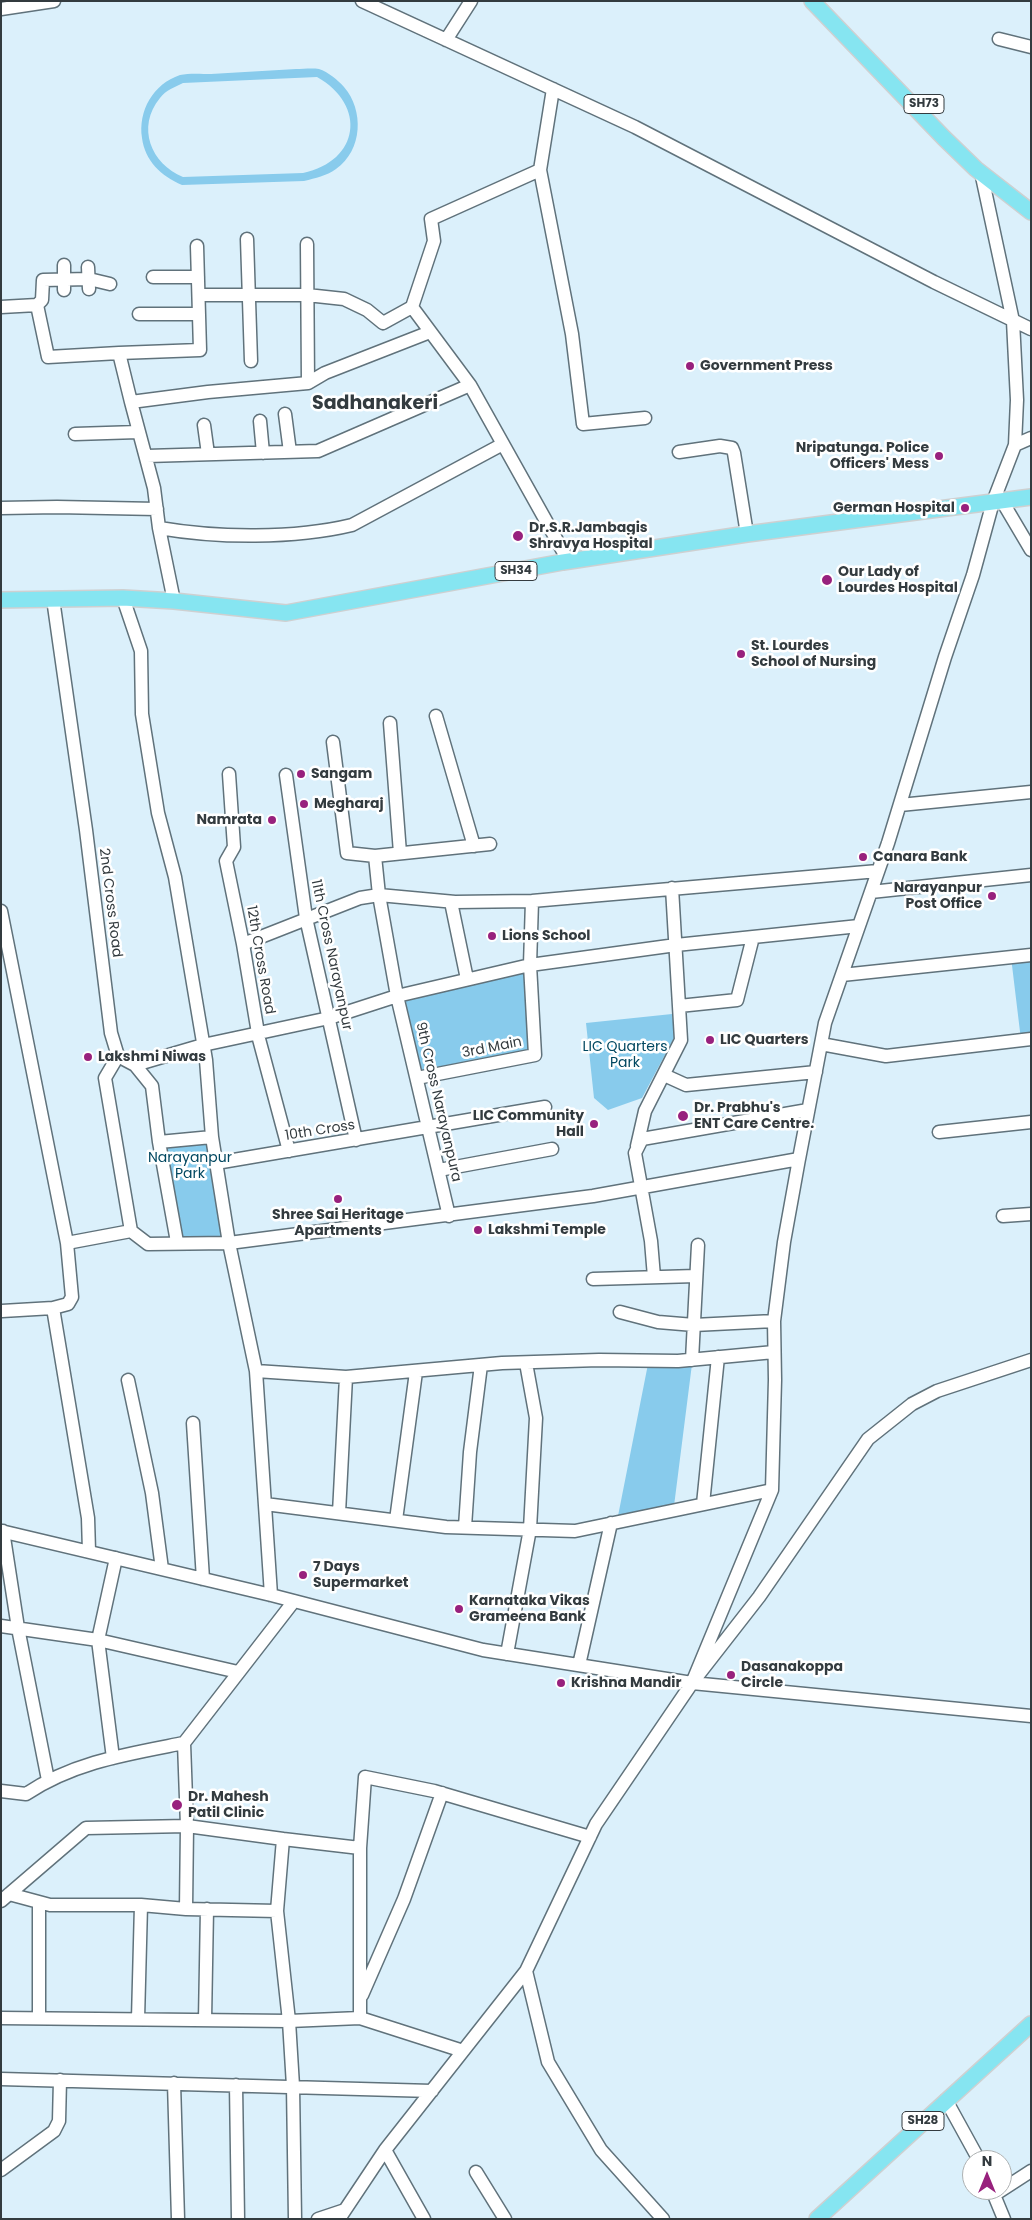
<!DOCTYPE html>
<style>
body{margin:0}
#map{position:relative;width:1032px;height:2220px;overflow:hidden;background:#dbf0fb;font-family:Poppins,sans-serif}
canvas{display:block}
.frame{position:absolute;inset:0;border:2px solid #333b3f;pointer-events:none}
.north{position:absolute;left:962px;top:2150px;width:50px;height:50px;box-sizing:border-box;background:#fff;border:1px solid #adb1b2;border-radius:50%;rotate:0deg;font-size:14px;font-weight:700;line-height:20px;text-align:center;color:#333b3f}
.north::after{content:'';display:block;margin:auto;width:18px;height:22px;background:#98217d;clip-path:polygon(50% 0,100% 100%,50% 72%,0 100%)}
</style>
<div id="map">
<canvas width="1032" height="2220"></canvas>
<div class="frame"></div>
<div class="north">N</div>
</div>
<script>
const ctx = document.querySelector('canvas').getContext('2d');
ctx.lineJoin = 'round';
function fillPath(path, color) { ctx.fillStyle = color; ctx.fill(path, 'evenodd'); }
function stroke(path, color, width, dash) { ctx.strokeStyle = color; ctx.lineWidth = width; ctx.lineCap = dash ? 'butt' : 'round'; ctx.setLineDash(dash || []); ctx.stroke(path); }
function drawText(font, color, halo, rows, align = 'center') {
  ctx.font = font + ' Poppins,sans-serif'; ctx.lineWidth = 5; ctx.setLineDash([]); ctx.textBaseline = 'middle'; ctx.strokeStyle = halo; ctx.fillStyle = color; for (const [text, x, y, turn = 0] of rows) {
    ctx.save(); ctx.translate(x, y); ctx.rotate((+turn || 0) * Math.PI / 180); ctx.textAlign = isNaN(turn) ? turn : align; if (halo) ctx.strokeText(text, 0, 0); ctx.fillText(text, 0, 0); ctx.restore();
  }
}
fillPath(new Path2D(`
 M296 69C303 69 312 68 319 69 328 72 338 80 344 87 364 110 363 150 336 169 326 176 316 178 304 181L182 185C161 176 145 161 142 138 138 111 153 84 180 75 189 73 202 74 211 74 239 72 268 71 296 69ZM317 77C367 105 360 161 303 173L183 177C151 164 136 127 160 98 166 90 175 87 183 83Z
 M1031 955V1039L1021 1040 1011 957Z
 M525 969 530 1051 421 1072 405 999Z
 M672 1014 675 1036 642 1098 608 1110 594 1098 586 1023Z
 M212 1137 229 1243 177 1242 159 1142Z
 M648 1364H692L674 1506 618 1516Z`), '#88cbec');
const minor = new Path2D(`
 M362 1 635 127 934 282 1031 329
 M1 9 54 1
 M999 39 1031 47
 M446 40 471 1
 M553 89 540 170 431 219 434 241 412 307 470 385 569 562
 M540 170 572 334 583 424 645 418
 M247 239 251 361
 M307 244 308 383
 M64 265V290
 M88 267 89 289
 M153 277H198
 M110 284 89 279 43 280 42 300 37 305 48 357 119 353
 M199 295H307L344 299 367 310 383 323 412 307
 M1 307 37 305
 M139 314H199
 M131 402 119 353 200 350 197 246
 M285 414 290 452
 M260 421 263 453
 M204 425 208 454
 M75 434 138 432
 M1015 445 1031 438
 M679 452 720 446 732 448 734 453 747 534
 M147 456 318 451 470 385
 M1002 501 1031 550
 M1 508 57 507 157 509
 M159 528C217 538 294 539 352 525L503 444
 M123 598 141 651 142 714 158 813 175 877 206 1060 212 1137 229 1243 256 1371 271 1595
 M53 599 86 830 111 1033 118 1056 135 1065 152 1086 159 1142 212 1137
 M174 601 159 528 154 488 131 402 208 392 308 383 325 373 430 332
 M436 716 474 846
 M390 723 400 853
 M333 742 347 853 375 856 379 895 455 902 532 901 878 871
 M229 774 234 847 226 861 243 944 259 1039 289 1151
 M286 775 306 918 356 1140
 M900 805 1031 792
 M375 856 490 844
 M871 892 1031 875
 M451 902 467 979
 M1 911 67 1243 72 1297 68 1304 53 1308 88 1518 89 1551
 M243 944 360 898 379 895 397 996 530 965 676 945 859 926
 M842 975 1031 955
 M679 1006 737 1000 753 937
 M821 1044 886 1056 1031 1039
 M118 1056 105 1078 131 1231
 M135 1065 203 1045 329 1018 397 996 449 1216
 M664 1075 686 1085 816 1072
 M417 1078 535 1055 530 965 532 901
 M939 1132 1031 1122
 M159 1142 177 1242
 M637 1146 645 1111 681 1040 672 888
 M799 1159 825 1023 888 843 945 657 973 575 993 502 1015 445 1017 400 1013 321 981 172
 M216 1163 545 1107
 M439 1170 552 1149
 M1003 1216 1031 1214
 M67 1243 131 1231 148 1244 229 1243 593 1196 799 1159 784 1242 774 1321 775 1380 772 1490 692 1683
 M654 1277 651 1241 635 1153 642 1139 808 1110
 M593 1279 696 1276
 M2 1311 53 1308
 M620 1312 658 1322 694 1325 774 1321
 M692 1360 698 1245
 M256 1371 346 1377 502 1363 599 1360 678 1361 774 1352
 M128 1380 152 1493 162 1569
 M193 1423 203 1579
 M265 1504 446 1527 575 1531 772 1490
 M703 1504 718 1357
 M339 1513 346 1377
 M396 1520 416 1372
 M465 1527 470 1452 481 1365
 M1 1531 271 1595 483 1650 692 1683 1031 1716
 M3 1531 18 1628 48 1780
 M1 1626 98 1640 238 1672
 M507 1654 530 1529 536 1418 526 1363
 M579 1665 611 1523
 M184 1743 187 1826 186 1909
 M113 1758 98 1640 116 1558
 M1 1791 26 1794C74 1762 128 1754 184 1743L294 1601
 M9 1894 50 1905H141L186 1909 277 1911
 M1 1901 86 1828 187 1826 283 1839
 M526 1971 548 2062 601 2150 663 2219
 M362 1995 404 1899 442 1793
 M1 2018 289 2021 360 2018
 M39 2018V1903
 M138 2019 141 1905
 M205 2020 207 1909
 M463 2051 360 2018V1848L365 1777 434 1791 590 1837
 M1 2079 432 2091
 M174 2083 178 2219
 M236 2085 238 2219
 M946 2100 979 2160
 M385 2150 424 2219
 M1 2170 54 2131 59 2121 60 2080
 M476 2172 505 2219
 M992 2190 1004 2219
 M994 2195 1031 2171
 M295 2219 293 2086 289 2021 277 1911 283 1839 360 1848
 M318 2219 345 2210
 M339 2219 385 2150 526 1971 596 1824 692 1683 759 1597 868 1439 912 1404 937 1391 1031 1360`);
const major = new Path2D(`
 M812 1 944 138 976 169 1031 212
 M1 600 123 598 174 601 286 613 563 562 747 534 1031 497
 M817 2219 1031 2024`);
stroke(minor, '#60727b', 15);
stroke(major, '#ced0d1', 18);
stroke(minor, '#fff', 12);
stroke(major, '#86e5f1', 15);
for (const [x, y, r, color] of [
 [690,366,5,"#98217d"],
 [939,456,5,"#98217d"],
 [965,508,5,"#98217d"],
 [518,536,6,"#98217d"],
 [827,580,6,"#98217d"],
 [741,654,5,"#98217d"],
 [301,774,5,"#98217d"],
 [304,804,5,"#98217d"],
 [272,820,5,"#98217d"],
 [863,857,5,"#98217d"],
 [992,896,5,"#98217d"],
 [492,936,5,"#98217d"],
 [710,1040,5,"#98217d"],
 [88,1057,5,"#98217d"],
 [683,1116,6,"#98217d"],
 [594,1124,5,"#98217d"],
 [338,1199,5,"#98217d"],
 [478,1230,5,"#98217d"],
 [303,1575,5,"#98217d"],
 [459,1609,5,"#98217d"],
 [731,1675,5,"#98217d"],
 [561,1683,5,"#98217d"],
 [177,1805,6,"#98217d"]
]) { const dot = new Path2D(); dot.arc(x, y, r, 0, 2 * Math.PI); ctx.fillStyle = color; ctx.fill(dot); stroke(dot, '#fff', 2); }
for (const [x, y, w] of [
 [924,104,40],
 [516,571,42],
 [923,2121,42]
]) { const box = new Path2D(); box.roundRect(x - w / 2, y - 9.5, w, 19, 4); ctx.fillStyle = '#fff'; ctx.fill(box); stroke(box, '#333b3f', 1); }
drawText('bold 12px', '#333b3f', null, [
 ["SH73",924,104],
 ["SH34",516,571],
 ["SH28",923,2121]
]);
drawText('bold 14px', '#333b3f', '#fff', [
 ["Government Press",700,366],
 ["Nripatunga. Police",929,448,"right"],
 ["Officers' Mess",929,464,"right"],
 ["German Hospital",955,508,"right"],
 ["Dr.S.R.Jambagis",529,528],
 ["Shravya Hospital",529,544],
 ["Our Lady of",838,572],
 ["Lourdes Hospital",838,588],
 ["St. Lourdes",751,646],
 ["School of Nursing",751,662],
 ["Sangam",311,774],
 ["Megharaj",314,804],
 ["Namrata",262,820,"right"],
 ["Canara Bank",873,857],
 ["Narayanpur",982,888,"right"],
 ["Post Office",982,904,"right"],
 ["Lions School",502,936],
 ["LIC Quarters",720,1040],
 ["Lakshmi Niwas",98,1057],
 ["Dr. Prabhu's",694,1108],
 ["ENT Care Centre.",694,1124],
 ["LIC Community",584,1116,"right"],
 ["Hall",584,1132,"right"],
 ["Shree Sai Heritage",338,1215,"center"],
 ["Apartments",338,1231,"center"],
 ["Lakshmi Temple",488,1230],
 ["7 Days",313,1567],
 ["Supermarket",313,1583],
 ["Karnataka Vikas",469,1601],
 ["Grameena Bank",469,1617],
 ["Dasanakoppa",741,1667],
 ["Circle",741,1683],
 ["Krishna Mandir",571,1683],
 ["Dr. Mahesh",188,1797],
 ["Patil Clinic",188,1813]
], 'left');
drawText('14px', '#333b3f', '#fff', [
 ["2nd Cross Road",110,903,83],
 ["11th Cross Narayanpur",331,955,78],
 ["12th Cross Road",260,960,80],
 ["3rd Main",492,1048,-11],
 ["9th Cross Narayanpura",438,1102,77],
 ["10th Cross",320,1131,-9]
]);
drawText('14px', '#004760', '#fff', [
 ["LIC Quarters",625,1047],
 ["Park",625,1063],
 ["Narayanpur",190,1158],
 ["Park",190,1174]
]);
drawText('bold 19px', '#333b3f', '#fff', [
 ["Sadhanakeri",375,404]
]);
</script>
